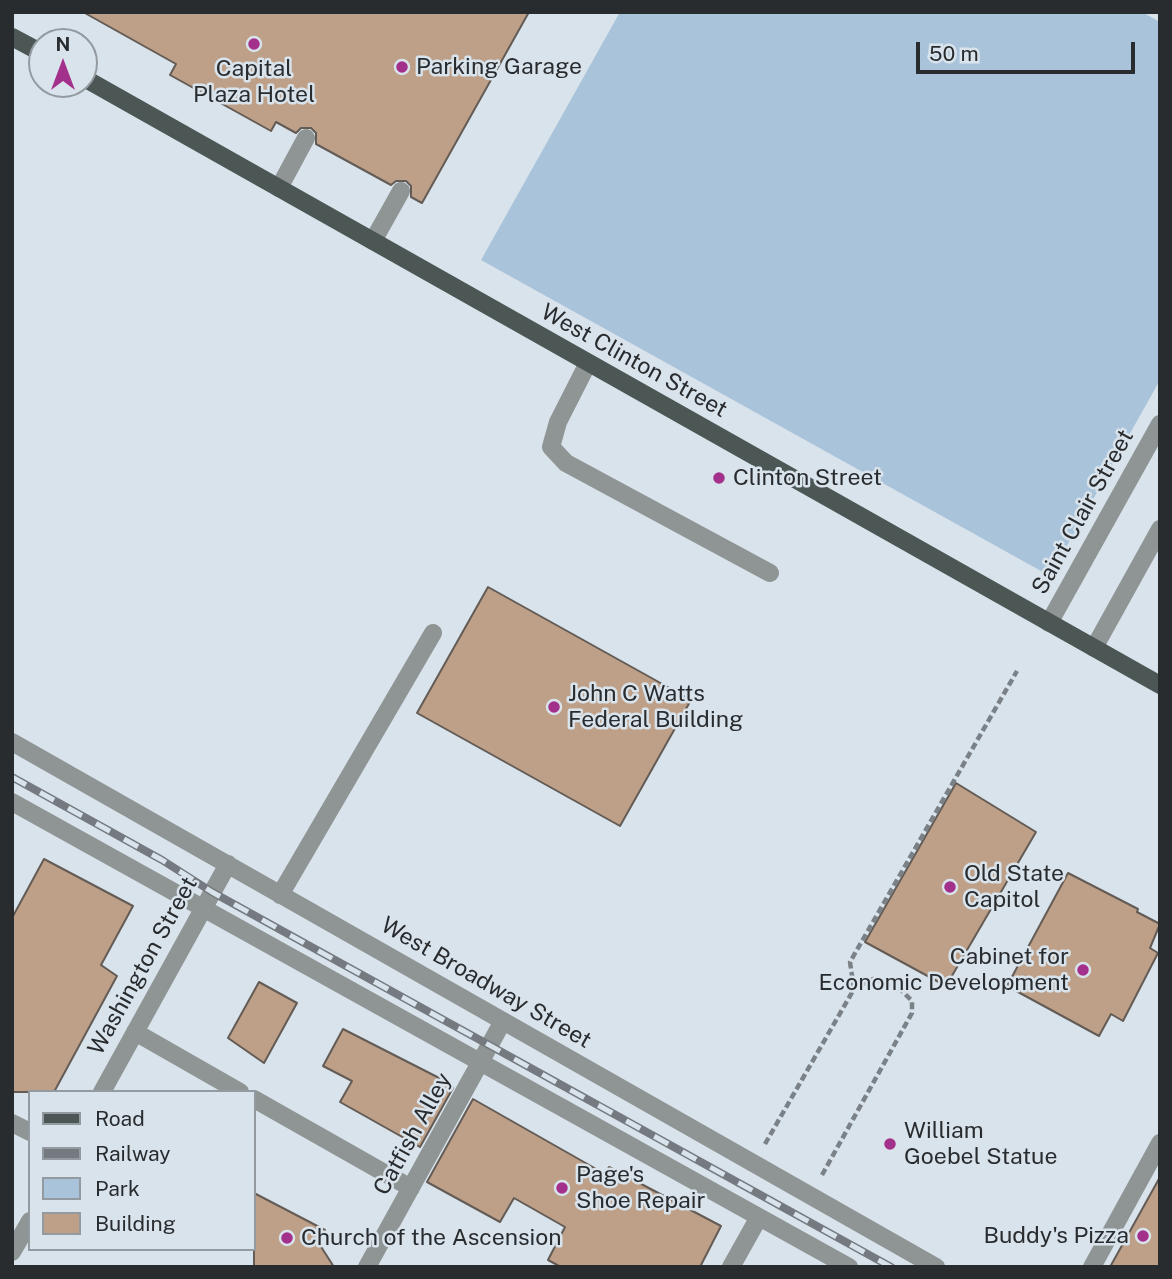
<!DOCTYPE html>
<html>
<head>
<meta charset="utf-8">
<style>
	body { margin:0 }
	#map { position:relative; width:1172px; height:1279px; overflow:hidden; background:#d9e3eb; font-family:"Public Sans",sans-serif }
	canvas { display:block }
	.frame { position:absolute; inset:0; border:14px solid #292c2f; pointer-events:none }
	.legend { position:absolute; left:28px; top:1090px; width:228px; height:161px; box-sizing:border-box; background:#d9e3eb; border:2px solid #939aa0; margin:0; padding:9px 12px; list-style:none; font-size:21px; color:#292c2f }
	.legend li { display:flex; align-items:center; gap:14px; height:35px }
	.legend b { width:35px; border:2px solid #939aa0 }
	.north { position:absolute; left:28px; top:28px; width:70px; height:70px; box-sizing:border-box; background:#d9e3eb; border:2px solid #939aa0; border-radius:50%; rotate:0deg; font-size:19px; font-weight:700; line-height:28px; text-align:center; color:#292c2f }
	.north::after { content:''; display:block; margin:auto; width:24px; height:32px; background:#a3308b; clip-path:polygon(50% 0,100% 100%,50% 72%,0 100%) }
	.scale { position:absolute; left:916px; top:42px; width:219px; height:32px; box-sizing:border-box; border:4px solid #292c2f; border-top:0; padding-left:9px; font-size:21px; line-height:24px; white-space:nowrap; color:#292c2f; -webkit-text-stroke:5px #d9e3eb; paint-order:stroke }
</style>
</head>
<body>
<div id="map">
<canvas width="1172" height="1279"></canvas>
<div class="frame"></div>
<ul class="legend">
<li><b style="height:9px;background:#4c5655"></b>Road</li>
<li><b style="height:9px;background:#747a7f"></b>Railway</li>
<li><b style="height:19px;background:#a9c4da"></b>Park</li>
<li><b style="height:19px;background:#bea088"></b>Building</li>
</ul>
<div class="north">N</div>
<div class="scale">50 m</div>
</div>
<script>
const c = document.querySelector('canvas').getContext('2d');
c.lineJoin = 'round';
function fillPath(path, color) { c.fillStyle = color; c.fill(path, 'evenodd'); }
function stroke(path, color, width, dash) { c.strokeStyle = color; c.lineWidth = width; c.lineCap = dash ? 'butt' : 'round'; c.setLineDash(dash || []); c.stroke(path); }
function label(font, color, halo, rows, align = 'center') {
  c.font = font + ' "Public Sans",sans-serif'; c.lineWidth = 5; c.setLineDash([]); c.textBaseline = 'middle'; c.strokeStyle = halo; c.fillStyle = color; for (const [text, x, y, turn = 0] of rows) {
    c.save(); c.translate(x, y); c.rotate((+turn || 0) * Math.PI / 180); c.textAlign = isNaN(turn) ? turn : align; if (halo) c.strokeText(text, 0, 0); c.fillText(text, 0, 0); c.restore();
  }
}
const green = new Path2D(`
	M620,12H1142L1160,22V380L1050,576L481,260Z`);
const building = new Path2D(`
	M83,12H529L422,203L411,197V186L406,181H396L391,185L316,144V133L311,128H301L296,133L276,122L271,131L170,75L176,64Z
	M488,587L691,700L620,826L417,713Z
	M956,783L1036,832L946,986L865,942Z
	M44,859L133,906L101,965L117,976L54,1092H12V918Z
	M1068,873L1138,909L1137,912L1160,924L1150,948L1158,953L1123,1021L1111,1014L1099,1036L1007,986Z
	M259,982L297,1003L264,1063L228,1038Z
	M343,1029L451,1084L453,1088L420,1147L340,1102L352,1081L323,1066Z
	M473,1099L605,1174L609,1167L721,1226L700,1267H561L548,1260L565,1227L514,1198L500,1222L427,1182Z
	M1160,1177V1267H1110Z
	M254,1193L325,1230L318,1242L334,1267H254Z`);
const path = new Path2D(`
	M765,1144L854,989L850,962L1017,671
	M822,1175L912,1013V1001L896,985L873,979L854,989`);
const minor = new Path2D(`
	M279,188L306,138
	M373,241L401,191
	M588,363L558,422L551,447L566,463L770,573
	M1049,623L1160,424
	M1094,648L1160,529
	M12,742L936,1267
	M12,802L849,1267
	M280,895L433,633
	M135,1032L240,1092
	M102,1092L228,864
	M254,1099L411,1188
	M12,1123L30,1132
	M12,1252L30,1221
	M367,1267L503,1021
	M731,1267L759,1217
	M1092,1267L1160,1143`);
const major = new Path2D(`
	M12,37L42,53
	M84,78L1160,685`);
const rail = new Path2D(`
	M12,777L162,860L212,892L891,1267`);
const markers = [
	[254,44,7,"#a3308b"],
	[402,67,7,"#a3308b"],
	[719,478,7,"#a3308b"],
	[554,707,7,"#a3308b"],
	[950,887,7,"#a3308b"],
	[1083,970,7,"#a3308b"],
	[890,1144,7,"#a3308b"],
	[562,1188,7,"#a3308b"],
	[1143,1236,7,"#a3308b"],
	[287,1238,7,"#a3308b"]
];
const poiNames = [
	["Parking Garage",416,67],
	["Capital",254,69,"center"],
	["Plaza Hotel",254,95,"center"],
	["Clinton Street",733,478],
	["John C Watts",568,694],
	["Federal Building",568,720],
	["Old State",964,874],
	["Capitol",964,900],
	["Cabinet for",1069,957,"right"],
	["Economic Development",1069,983,"right"],
	["William",904,1131],
	["Goebel Statue",904,1157],
	["Page's",576,1175],
	["Shoe Repair",576,1201],
	["Buddy's Pizza",1129,1236,"right"],
	["Church of the Ascension",301,1238]
];
const streetNames = [
	["West Clinton Street",634,361,29],
	["Saint Clair Street",1083,512,-61],
	["Washington Street",143,966,-61],
	["West Broadway Street",486,983,30],
	["Catfish Alley",413,1134,-61]
];
fillPath(green, '#a9c4da');
fillPath(building, '#bea088');
stroke(building, '#635b55', 2);
stroke(path, '#7b8287', 4.5, [7, 3.5]);
stroke(minor, '#8f9494', 18);
stroke(major, '#4c5655', 18);
stroke(rail, '#747a7f', 8);
stroke(rail, '#d9e3eb', 5, [16]);
for (const [x, y, r, color] of markers) { const dot = new Path2D(); dot.arc(x, y, r, 0, 2 * Math.PI); c.fillStyle = color; c.fill(dot); stroke(dot, '#d9e3eb', 2.5); }
label('23px', '#292c2f', '#d9e3eb', poiNames, 'left');
label('23px', '#292c2f', '#d9e3eb', streetNames);
</script>
</body>
</html>
